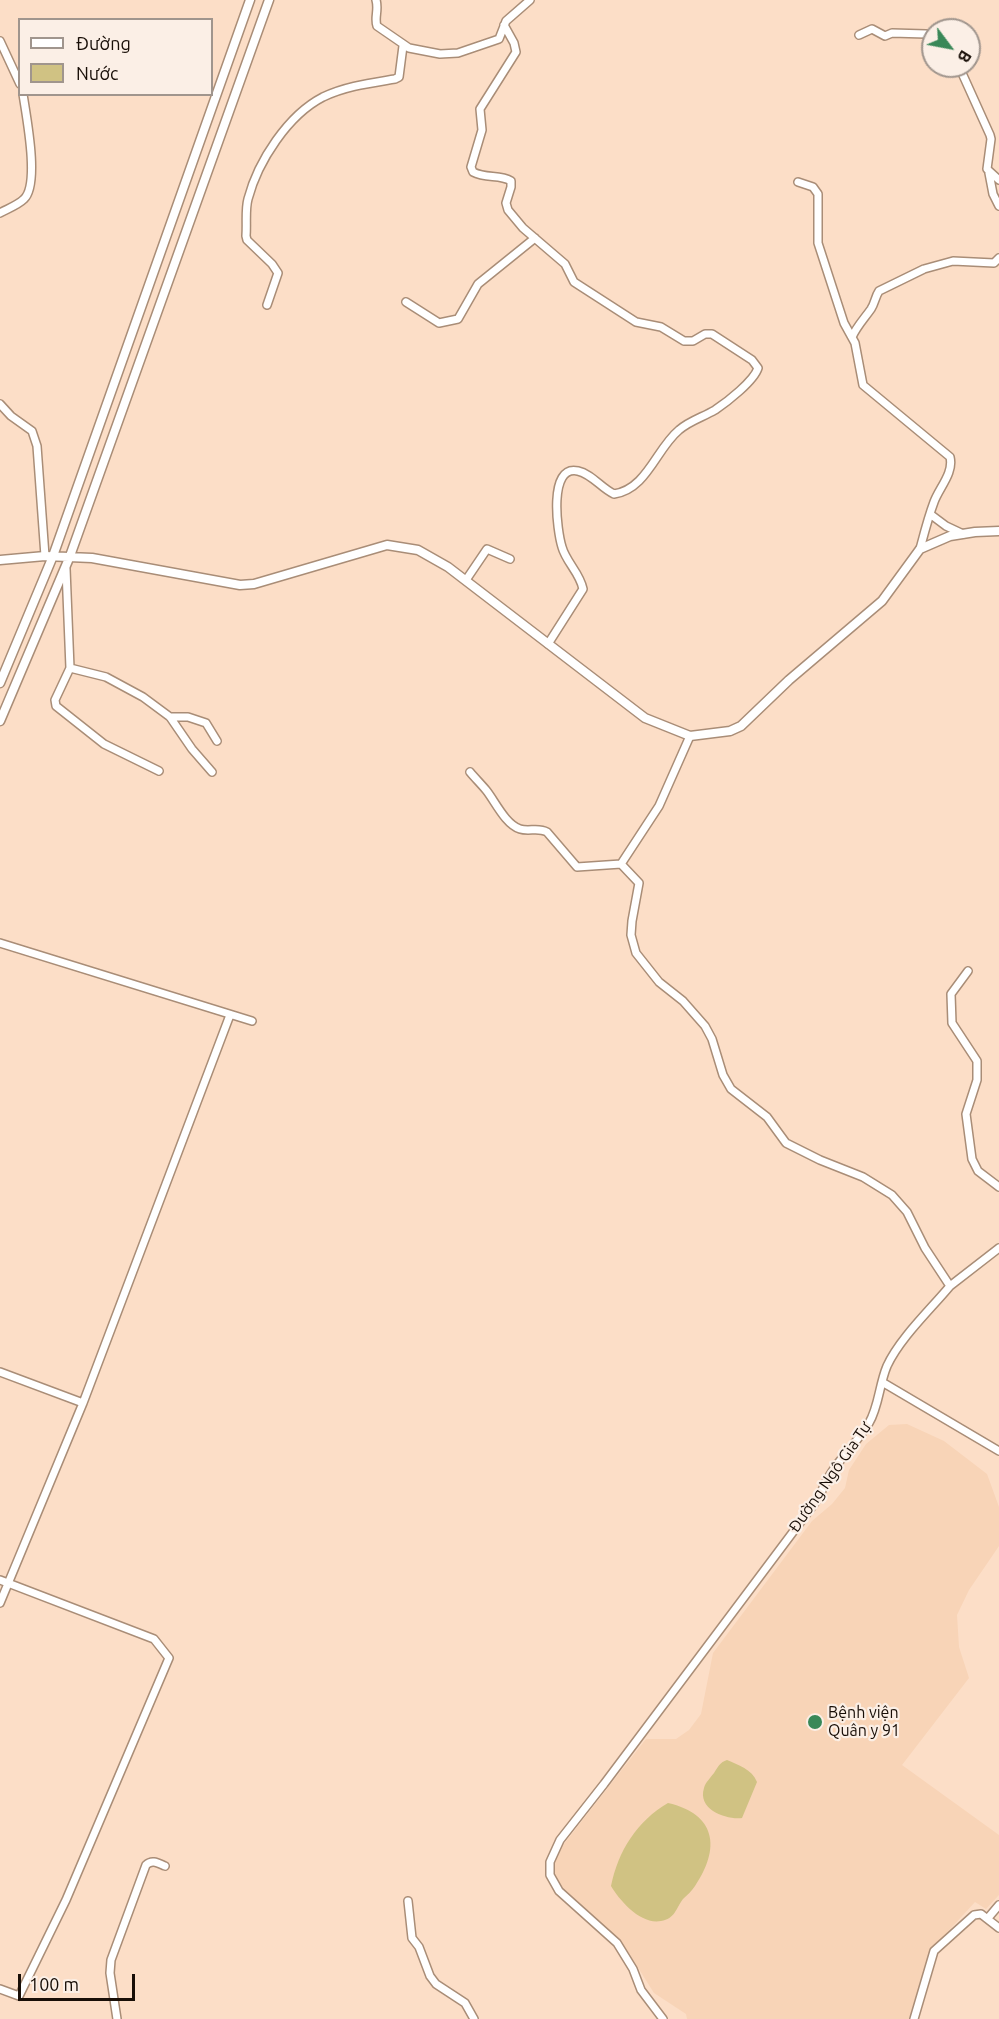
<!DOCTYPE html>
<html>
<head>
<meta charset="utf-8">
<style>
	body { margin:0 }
	#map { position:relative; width:999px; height:2019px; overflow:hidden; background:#fcdec7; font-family:Ubuntu,sans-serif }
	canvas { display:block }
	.legend { position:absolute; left:18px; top:18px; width:195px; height:78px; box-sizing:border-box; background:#fbefe6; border:2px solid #a0958d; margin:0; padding:8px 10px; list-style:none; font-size:18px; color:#180e07 }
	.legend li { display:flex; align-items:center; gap:12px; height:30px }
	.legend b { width:30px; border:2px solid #a0958d }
	.north { position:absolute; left:921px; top:18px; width:60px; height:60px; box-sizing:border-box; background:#fbefe6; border:2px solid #a0958d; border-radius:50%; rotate:122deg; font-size:16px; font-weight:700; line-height:24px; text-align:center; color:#180e07 }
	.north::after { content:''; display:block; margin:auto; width:21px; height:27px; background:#398858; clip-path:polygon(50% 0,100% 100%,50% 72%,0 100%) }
	.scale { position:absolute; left:18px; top:1974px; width:117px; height:27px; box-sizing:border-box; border:3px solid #180e07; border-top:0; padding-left:8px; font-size:18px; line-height:21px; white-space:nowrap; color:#180e07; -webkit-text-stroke:4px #fbefe6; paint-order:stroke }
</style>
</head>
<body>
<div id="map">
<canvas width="999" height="2019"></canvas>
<ul class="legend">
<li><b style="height:8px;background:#fff"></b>Đường</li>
<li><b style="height:16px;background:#d0c283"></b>Nước</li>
</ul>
<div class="north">B</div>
<div class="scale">100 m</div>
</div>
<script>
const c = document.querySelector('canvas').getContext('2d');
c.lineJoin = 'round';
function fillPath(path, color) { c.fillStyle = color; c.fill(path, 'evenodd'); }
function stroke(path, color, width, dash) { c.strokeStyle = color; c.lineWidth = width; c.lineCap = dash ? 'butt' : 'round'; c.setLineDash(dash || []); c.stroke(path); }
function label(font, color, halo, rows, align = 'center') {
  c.font = font + ' Ubuntu,sans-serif'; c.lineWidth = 4.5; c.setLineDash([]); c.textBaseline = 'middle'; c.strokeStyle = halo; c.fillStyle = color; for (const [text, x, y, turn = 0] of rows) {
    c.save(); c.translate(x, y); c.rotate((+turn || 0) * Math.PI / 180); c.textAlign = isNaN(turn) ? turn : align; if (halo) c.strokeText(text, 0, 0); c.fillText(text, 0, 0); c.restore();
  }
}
const built = new Path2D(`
	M907,1424L944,1441L987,1474L999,1507V1546L969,1590L957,1615L959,1647L969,1678L902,1765L999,1835V1895L986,1909L975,1902L930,1951L909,2019H687L686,2014L654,1993L625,1947L562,1888L555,1874L554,1863L560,1849L646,1739H676L689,1730L701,1714L713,1653L812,1521L832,1504L845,1488L849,1470L866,1444L889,1425Z`);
const water = new Path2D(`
	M727,1760C738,1765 752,1769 757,1782L742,1818C727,1820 697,1810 704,1788C705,1783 711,1777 714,1773C718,1767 720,1762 727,1760Z
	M668,1803C716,1814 721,1848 695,1886C692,1891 687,1895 683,1899C676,1908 675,1919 661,1921C641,1925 620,1901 611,1886C618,1851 637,1821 668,1803Z`);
const minor = new Path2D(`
	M376,0C379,10 374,18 377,26L409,48L440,54L458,53L499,39L506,21L530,0
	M504,25L514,43L516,52L480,109L482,130L471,167L473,172C486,179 500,174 511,181V187L506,203L508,210L523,228L565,264L574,282L636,322L661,327L684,341H693L705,334H712L752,360L758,368C754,381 727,402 715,410C703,417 689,421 679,430C656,449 647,489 614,494C601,488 592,474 578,471C548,464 557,531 562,547C566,562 580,573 583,589L548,644
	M859,35L872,29L885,36L892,33L926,34L933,40
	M0,41L20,84
	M955,66L962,73L990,135L991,139L987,169L999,180
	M989,173L993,194L999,206
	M798,182L813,187L818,194V243L844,323L855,343L863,385L950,457C954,473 939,488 934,502C928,518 924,534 920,549
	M0,213C7,209 18,205 24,199C40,184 26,115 23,94
	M406,302L439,323L458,319L478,284L535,238
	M267,305L278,273L272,264L247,240L246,236C247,224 245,210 248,199C258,161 288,115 323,97C346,86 371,83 395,79L399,77L403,46
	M852,337C857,326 864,319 871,309C875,303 875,297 879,291L924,269L953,261L994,263L999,258
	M0,404L11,416L32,431L37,446L45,556
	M930,514L946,526L963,534
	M66,569L70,668L55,700L56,706L104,744L159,771
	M466,580L487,549L510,559
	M70,668L106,677L143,697L170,717L192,749L212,772
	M170,717H188L206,723L217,741
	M470,772C475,778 481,784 486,790C495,801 505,824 520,829C529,832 538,827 547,832L577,867L621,864
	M0,943L252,1021
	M968,971L951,994L952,1023L977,1061V1080L966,1114L972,1159L978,1171L999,1187
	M950,1286L999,1248
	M0,1372L83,1403
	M882,1382L999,1451
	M0,1580L154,1639L169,1658L66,1900L19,1996L0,1989
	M0,1603L83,1403L230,1015
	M408,1901L412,1938L419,1947L430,1976L436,1984L465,2003L474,2019
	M988,1918L999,1905
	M117,2019L110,1973L111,1960L146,1865C152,1859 158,1863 165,1866
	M663,2019L641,1990L633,1969L617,1943L559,1891L550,1875V1862L560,1840L604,1784L820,1496C829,1467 853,1449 869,1423C879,1406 879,1385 887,1366C900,1338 930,1310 950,1286L925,1248L907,1212L892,1195L863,1177L820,1160L786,1143L767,1117L731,1089L723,1075L712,1039L705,1026L683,1001L659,982L636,953L631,935L632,921L639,883L621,864L659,806L690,736
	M914,2019L934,1951L974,1915L981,1914L999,1928`);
const tertiary = new Path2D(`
	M0,560L45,556L92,558L240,585L254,584L387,545L418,550L448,567L645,718L690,736L730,731L741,726L789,680L882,601L920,549L950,536L975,532L999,531
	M0,683L53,556L250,0
	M0,721L70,556L269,0`);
const markers = [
	[815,1722,8,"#398858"]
];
const streetNames = [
	["Đường Ngô Gia Tự",830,1477,-55]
];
const poiNames = [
	["Bệnh viện",828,1713],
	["Quân y 91",828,1731]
];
fillPath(built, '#f8d4b7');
fillPath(water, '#d0c283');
stroke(minor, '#a98d77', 10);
stroke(tertiary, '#a98d77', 11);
stroke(minor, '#fff', 7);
stroke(tertiary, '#fff', 8);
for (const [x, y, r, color] of markers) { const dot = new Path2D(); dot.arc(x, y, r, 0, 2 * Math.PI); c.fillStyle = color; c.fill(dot); stroke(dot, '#fbefe6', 2); }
label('16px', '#180e07', '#fbefe6', streetNames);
label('16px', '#180e07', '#fbefe6', poiNames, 'left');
</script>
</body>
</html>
